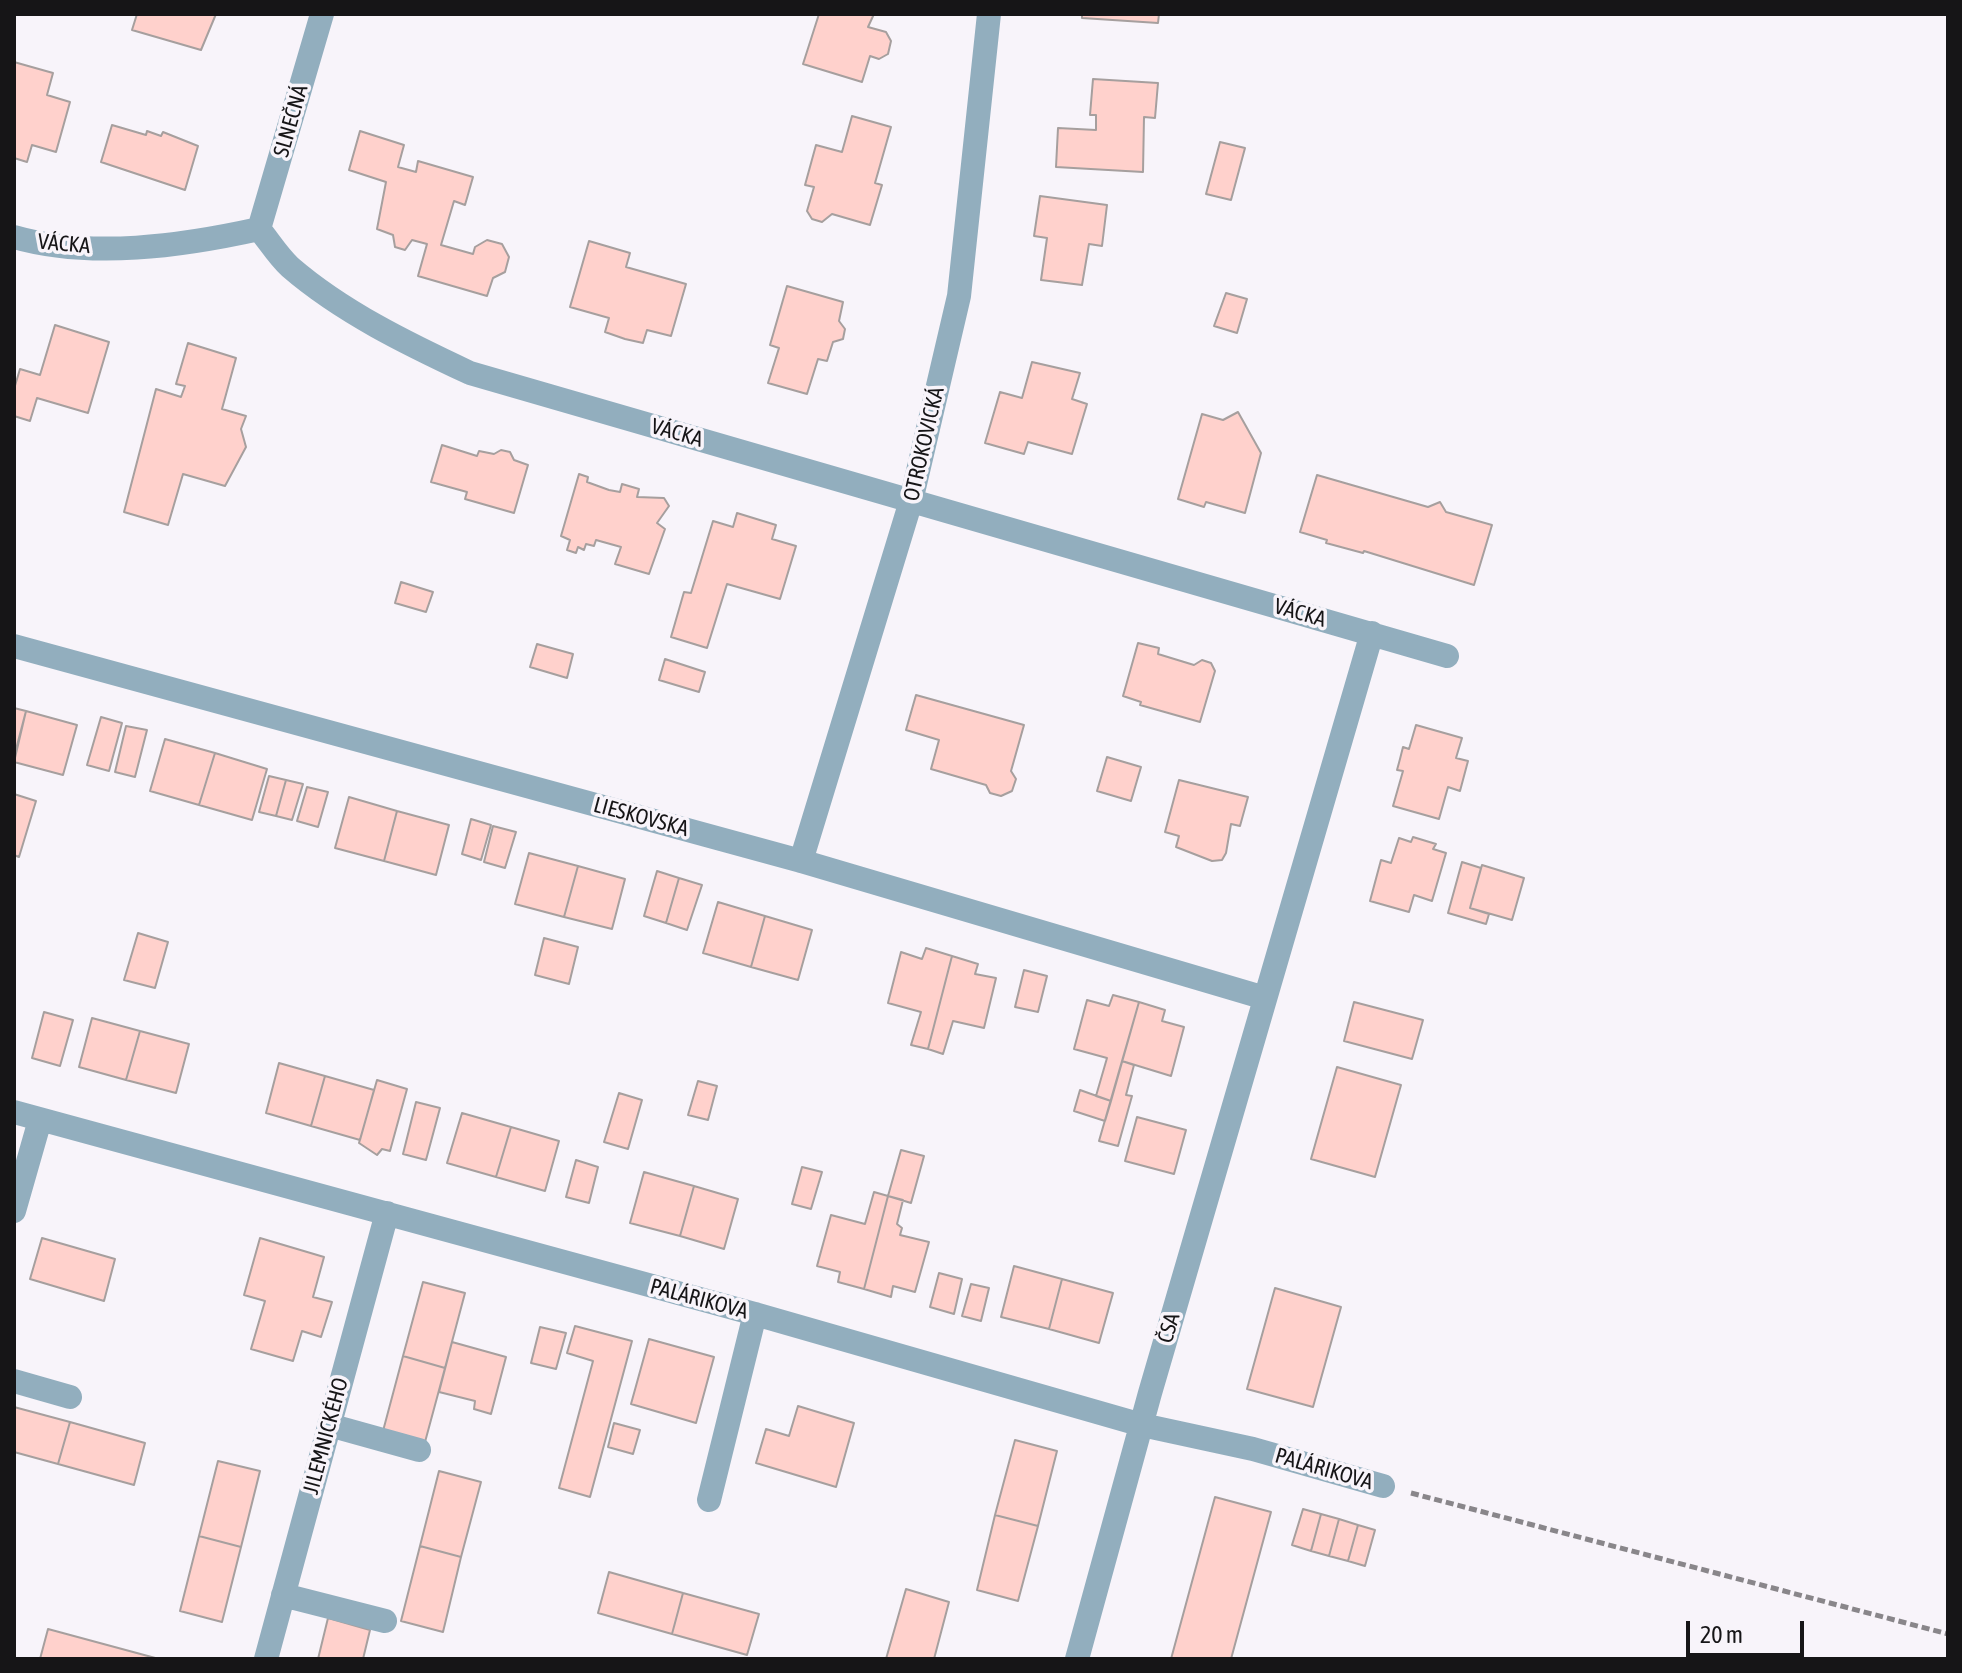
<!DOCTYPE html>
<html>
<head>
<meta charset="utf-8">
<style>
	body { margin:0 }
	#map { position:relative; width:1962px; height:1673px; overflow:hidden; background:#f8f4fa; font-family:"Asap Condensed",sans-serif }
	canvas { display:block }
	.frame { position:absolute; inset:0; border:16px solid #161517; pointer-events:none }
	.scale { position:absolute; left:1686px; top:1621px; width:118px; height:36px; box-sizing:border-box; border:4px solid #161517; border-top:0; padding-left:10px; font-size:24px; line-height:28px; white-space:nowrap; color:#161517; -webkit-text-stroke:6px #f8f4fa; paint-order:stroke }
</style>
</head>
<body>
<div id="map">
<canvas width="1962" height="1673"></canvas>
<div class="frame"></div>
<div class="scale">20 m</div>
</div>
<script>
const c = document.querySelector('canvas').getContext('2d');
c.lineJoin = 'round';
function fillPath(path, color) { c.fillStyle = color; c.fill(path, 'evenodd'); }
function stroke(path, color, width, dash) { c.strokeStyle = color; c.lineWidth = width; c.lineCap = dash ? 'butt' : 'round'; c.setLineDash(dash || []); c.stroke(path); }
function label(font, color, halo, rows, align = 'center') {
  c.font = font + ' "Asap Condensed",sans-serif'; c.lineWidth = 7; c.setLineDash([]); c.textBaseline = 'middle'; c.strokeStyle = halo; c.fillStyle = color; for (const [text, x, y, turn = 0] of rows) {
    c.save(); c.translate(x, y); c.rotate((+turn || 0) * Math.PI / 180); c.textAlign = isNaN(turn) ? turn : align; if (halo) c.strokeText(text, 0, 0); c.fillText(text, 0, 0); c.restore();
  }
}
const building = new Path2D(`
	M137,14H216L201,50L132,30Z
	M819,14H874L868,27L886,32L891,41L888,54L879,59L870,56L862,82L803,64Z
	M1082,14H1159L1158,23L1082,18Z
	M14,62L53,73L47,95L70,102L56,152L32,145L27,162L14,158Z
	M1093,79L1158,83L1155,118L1144,117L1143,172L1056,167L1058,128L1096,130V115H1090Z
	M852,116L891,127L875,183L882,185L870,225L832,214L822,222L812,219L807,211L814,187L805,185L816,145L842,152Z
	M112,125L146,135L147,131L161,136L163,132L198,146L185,190L101,162Z
	M360,131L404,145L398,167L416,172L418,161L473,177L465,205L454,201L441,245L473,254L475,247L487,240L502,244L509,257L505,272L493,278L487,296L418,276L427,244L412,240L405,250L395,247L393,235L377,229L386,182L349,170Z
	M1220,142L1245,148L1231,200L1206,194Z
	M1040,196L1107,205L1102,246L1089,244L1082,285L1041,280L1047,238L1034,236Z
	M589,241L630,253L626,267L686,284L671,336L647,330L643,343L625,339L605,332L609,318L570,307Z
	M787,286L843,302L839,321L845,329L843,339L833,342L827,361L818,359L807,394L768,383L779,348L770,345Z
	M1226,293L1247,299L1237,333L1214,326Z
	M55,325L109,342L88,413L37,398L30,421L14,416V389L20,369L40,375Z
	M188,343L236,358L222,409L246,416L241,429L246,447L225,486L183,474L168,525L124,512L156,389L181,397L185,386L176,384Z
	M1032,362L1080,373L1072,399L1087,404L1072,454L1028,442L1024,454L985,443L1000,392L1022,398Z
	M1238,412L1261,453L1245,513L1206,502L1204,507L1178,499L1202,414L1223,420Z
	M442,445L477,456L479,451L494,454L501,450L510,452L514,460L528,465L514,513L465,499L467,492L431,482Z
	M579,474L588,477L587,482L609,490L620,492L622,484L639,489L637,497L664,498L669,506L657,523L665,529L649,574L615,564L621,547L596,540L594,546L586,544L584,550L578,547L576,553L567,550L570,540L561,536Z
	M1317,475L1428,507L1440,502L1446,512L1492,525L1474,585L1364,551L1363,553L1326,543L1327,540L1300,532Z
	M737,513L776,525L772,539L796,546L780,599L727,584L707,648L671,637L684,592L691,593L713,521L733,527Z
	M401,582L433,592L426,612L395,603Z
	M1138,643L1159,648L1158,654L1194,665L1202,660L1211,663L1215,671L1200,722L1140,705L1141,702L1123,696Z
	M537,644L573,654L567,678L530,667Z
	M665,659L705,672L699,692L659,680Z
	M916,695L1024,725L1011,771L1016,779L1012,791L1001,796L990,793L986,785L931,769L939,740L906,730Z
	M14,708L26,711L14,757Z
	M26,711L77,725L63,775L14,762Z
	M101,717L122,723L109,771L87,765Z
	M1416,725L1462,738L1456,758L1468,761L1460,791L1448,787L1439,819L1393,806L1403,771L1397,770L1400,759L1403,747L1409,749Z
	M126,726L147,730L135,777L115,772Z
	M165,739L215,753L199,805L150,791Z
	M215,753L267,769L252,820L199,805Z
	M1107,757L1141,767L1131,801L1097,791Z
	M269,776L286,780L276,816L259,812Z
	M286,780L303,784L292,820L276,816Z
	M1179,780L1248,797L1240,826L1231,824L1226,853L1222,860L1212,861L1176,847L1179,836L1165,832Z
	M307,787L328,792L318,827L297,821Z
	M14,794L36,801L19,857L14,855Z
	M349,797L397,811L384,861L335,848Z
	M397,811L449,825L436,875L384,861Z
	M471,819L491,825L481,860L462,854Z
	M493,826L516,832L505,868L484,862Z
	M1413,837L1436,844L1433,849L1446,853L1432,901L1414,895L1409,912L1370,901L1381,860L1391,863L1399,838L1411,842Z
	M529,853L578,866L564,917L515,904Z
	M1462,862L1481,868L1470,908L1489,914L1486,924L1448,913Z
	M1482,865L1524,878L1512,920L1470,908Z
	M578,866L625,879L612,929L564,917Z
	M657,871L679,878L666,923L644,916Z
	M679,878L702,885L687,930L666,923Z
	M718,902L765,916L751,967L703,953Z
	M765,916L812,930L798,980L751,967Z
	M138,933L168,942L155,988L124,980Z
	M544,938L578,947L569,984L535,975Z
	M926,948L952,956L928,1049L911,1045L921,1012L888,1003L901,952L922,959Z
	M952,956L978,964L975,974L996,978L984,1028L953,1021L943,1054L928,1049Z
	M1024,970L1047,976L1038,1012L1015,1007Z
	M1113,995L1139,1002L1111,1101L1096,1096L1107,1058L1074,1049L1087,1000L1109,1006Z
	M1139,1002L1165,1010L1162,1021L1184,1027L1171,1076L1122,1061Z
	M1354,1002L1423,1020L1412,1059L1344,1041Z
	M44,1012L73,1020L60,1066L32,1058Z
	M92,1018L140,1031L126,1080L79,1067Z
	M140,1031L189,1044L176,1093L126,1080Z
	M1122,1061L1134,1065L1126,1095L1132,1096L1118,1146L1099,1141Z
	M279,1063L325,1076L311,1126L266,1113Z
	M1337,1067L1401,1085L1375,1177L1311,1159Z
	M325,1076L374,1090L360,1140L311,1126Z
	M377,1080L407,1089L390,1151L382,1149L377,1155L359,1143Z
	M698,1081L717,1086L708,1120L688,1115Z
	M1080,1090L1111,1101L1105,1121L1074,1111Z
	M619,1093L642,1100L628,1149L604,1142Z
	M416,1102L440,1108L426,1160L403,1154Z
	M462,1113L511,1127L496,1177L447,1163Z
	M1137,1117L1186,1130L1174,1174L1125,1161Z
	M511,1127L559,1141L545,1191L496,1177Z
	M901,1150L924,1156L911,1203L888,1196Z
	M576,1160L598,1167L589,1203L566,1197Z
	M802,1167L822,1172L811,1209L792,1204Z
	M644,1172L694,1186L680,1236L630,1223Z
	M694,1186L738,1199L724,1249L680,1236Z
	M874,1192L888,1196L864,1289L838,1282L840,1272L817,1266L831,1215L865,1224Z
	M888,1196L903,1200L897,1224L902,1228L900,1235L929,1242L915,1292L893,1286L891,1297L864,1289Z
	M42,1238L115,1259L104,1301L30,1279Z
	M260,1238L324,1257L313,1297L332,1302L321,1337L302,1331L293,1361L251,1349L265,1301L244,1295Z
	M1014,1266L1062,1279L1049,1329L1001,1317Z
	M939,1273L962,1279L954,1314L930,1307Z
	M1062,1279L1113,1293L1099,1343L1049,1329Z
	M423,1282L465,1293L445,1368L403,1356Z
	M971,1284L989,1288L981,1321L962,1316Z
	M1275,1288L1341,1307L1313,1407L1247,1389Z
	M575,1326L632,1341L590,1497L559,1488L593,1361L567,1353Z
	M540,1327L566,1333L556,1369L531,1363Z
	M649,1339L714,1357L696,1423L631,1404Z
	M452,1342L506,1357L491,1414L474,1409L475,1401L439,1392Z
	M403,1356L445,1368L425,1442L383,1431Z
	M798,1406L854,1423L836,1487L756,1463L766,1429L789,1436Z
	M14,1407L70,1422L58,1464L14,1452Z
	M70,1422L145,1443L134,1485L58,1464Z
	M614,1423L640,1430L633,1454L608,1447Z
	M1015,1440L1057,1451L1038,1526L995,1515Z
	M218,1461L260,1471L241,1547L199,1536Z
	M439,1471L481,1482L461,1557L420,1546Z
	M1215,1497L1271,1512L1231,1659H1171Z
	M1303,1509L1321,1514L1311,1551L1292,1545Z
	M1321,1514L1339,1519L1329,1556L1311,1551Z
	M995,1515L1038,1526L1018,1601L977,1590Z
	M1339,1519L1358,1525L1348,1561L1329,1556Z
	M1358,1525L1375,1530L1365,1566L1348,1561Z
	M199,1536L241,1547L222,1622L180,1611Z
	M420,1546L461,1557L443,1632L401,1621Z
	M609,1572L683,1593L672,1634L598,1613Z
	M906,1589L949,1602L934,1659H886Z
	M683,1593L759,1614L747,1655L672,1634Z
	M328,1618L370,1630L363,1659H318Z
	M48,1629L159,1659H40Z`);
const path = new Path2D(`
	M1411,1493L1948,1634`);
const minor = new Path2D(`
	M259,229L322,14
	M14,237C91,259 182,246 259,229C269,241 278,256 290,267C342,312 408,344 470,373L1447,656
	M14,646L801,861L1265,998
	M801,861L911,501L959,296L989,14
	M14,1112L755,1314L1142,1425L1253,1449L1383,1486
	M14,1211L40,1120
	M14,1381L70,1397
	M329,1425L419,1450
	M709,1500L755,1314
	M283,1595L385,1621
	M266,1659L387,1213
	M1077,1659L1150,1393L1372,633`);
const streetNames = [
	["SLNEČNÁ",291,121,-74],
	["VÁCKA",64,244,5],
	["VÁCKA",677,433,16],
	["OTROKOVICKÁ",924,444,-77],
	["VÁCKA",1300,613,16],
	["LIESKOVSKA",641,817,15],
	["PALÁRIKOVA",699,1299,15],
	["ČSA",1169,1328,-74],
	["JILEMNICKÉHO",326,1436,-75],
	["PALÁRIKOVA",1324,1469,16]
];
fillPath(building, '#ffd1cc');
stroke(building, '#a69f9e', 2);
stroke(path, '#89868a', 5, [8, 4]);
stroke(minor, '#92aebe', 24);
label('22px', '#161517', '#f8f4fa', streetNames);
</script>
</body>
</html>
